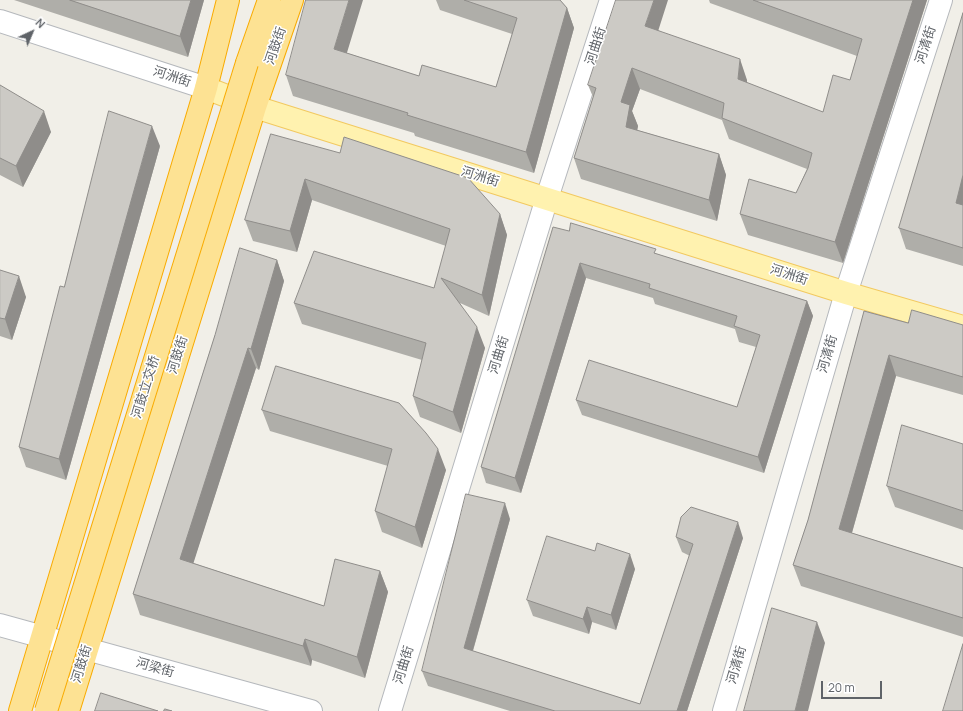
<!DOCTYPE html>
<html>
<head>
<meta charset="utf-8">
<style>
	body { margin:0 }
	#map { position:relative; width:963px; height:711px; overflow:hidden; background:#f1efe8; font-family:Manrope,sans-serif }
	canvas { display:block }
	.north { position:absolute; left:12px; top:12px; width:40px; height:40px; -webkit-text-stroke:3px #fff; paint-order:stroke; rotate:44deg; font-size:11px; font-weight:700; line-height:16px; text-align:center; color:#5f6368 }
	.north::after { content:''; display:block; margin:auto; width:14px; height:18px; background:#5f6368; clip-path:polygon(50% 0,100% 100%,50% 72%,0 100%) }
	.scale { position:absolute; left:821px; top:681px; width:61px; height:18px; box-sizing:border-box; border:2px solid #5f6368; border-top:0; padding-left:5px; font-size:12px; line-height:14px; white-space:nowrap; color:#5f6368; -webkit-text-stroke:3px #fff; paint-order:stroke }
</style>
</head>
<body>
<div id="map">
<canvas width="963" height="711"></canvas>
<div class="north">N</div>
<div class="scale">20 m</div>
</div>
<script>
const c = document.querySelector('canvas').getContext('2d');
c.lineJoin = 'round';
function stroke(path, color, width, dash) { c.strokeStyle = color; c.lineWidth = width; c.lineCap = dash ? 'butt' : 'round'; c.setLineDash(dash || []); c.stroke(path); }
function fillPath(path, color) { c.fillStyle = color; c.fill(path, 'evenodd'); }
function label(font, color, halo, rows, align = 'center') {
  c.font = font + ' Manrope,"Noto Sans SC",sans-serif'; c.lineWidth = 3; c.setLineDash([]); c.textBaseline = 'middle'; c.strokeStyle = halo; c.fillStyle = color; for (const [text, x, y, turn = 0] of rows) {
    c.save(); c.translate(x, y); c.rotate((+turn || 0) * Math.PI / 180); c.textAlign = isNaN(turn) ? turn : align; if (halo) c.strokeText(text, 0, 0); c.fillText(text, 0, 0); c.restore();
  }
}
const minor = new Path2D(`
	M0,21L206,88
	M0,625L311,711
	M390,711L547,198L611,0
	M724,711L846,293L941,0`);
const major = new Path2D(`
	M206,88L255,107L846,293L963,327`);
const highway = new Path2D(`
	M247,63L269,0
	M20,711L206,88L228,0
	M68,711L255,107L292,0`);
const highwayBridge = new Path2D(`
	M46,711L247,63`);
const wall = new Path2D(`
	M14,0H204L188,57Z
	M436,0H560L567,8L574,28L534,173L415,136L414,133L293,96L286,75L347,53L419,76L496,87L512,34L440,10Z
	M709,0H927L843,263L748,235L740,214L796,193L807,169L729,139L722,120L640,89L632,111L638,126L637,130L719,154L726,175L717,221L581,179L574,158L593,97L588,85L658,30L747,80V83L823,112L850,80L857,56L710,3Z
	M963,13V266L906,249L899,228Z
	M0,85L51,132L23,187L0,175Z
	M271,134L500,214L507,235L489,316L460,303L485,348L461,433L420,417L413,396L422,360L302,324L294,303L434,288L446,246L312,200L297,252L253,241L245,220Z
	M160,146L66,480L26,467L19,447L64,287Z
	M569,231L657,254L807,301L813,316L764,473L582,415L576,400L737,407L756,347L739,342L735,329L655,304L653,298L586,278L521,493L486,483L481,467Z
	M277,260L284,281L259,370L256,368L193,563L324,606L380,571L388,592L365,678L312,660L311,666L140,615L133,594L215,335Z
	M0,270L26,297L12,340L0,336Z
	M864,311L908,323L963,325V395L896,376L852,533L963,568V637L801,586L793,565L808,520Z
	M276,366L446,470L422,548L382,532L375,511L388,466L270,431L262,410Z
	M963,444V530L895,507L887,486Z
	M510,519L473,651L640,704L690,556L682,552L676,537L743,538L687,711H510L428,686L422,671Z
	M595,551L635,569L616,630L592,622L589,634L533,616L527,600Z`);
const shadedWall = new Path2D(`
	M191,0H204L188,57L180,36Z
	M349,0H363L342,69L334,49Z
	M654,0H668L653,47L645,26Z
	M913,0H927L843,263L835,242Z
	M567,8L574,28L534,173L526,152Z
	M740,59L747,80L746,100L738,79Z
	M632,68L640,89L632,111L638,126L634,148L626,127L621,102Z
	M44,111L51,132L23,187L16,166Z
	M152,126L160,146L66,480L59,459Z
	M719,154L726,175L717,221L709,200Z
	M963,175V223L956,203Z
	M305,179L312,200L297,252L290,231Z
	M500,214L507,235L489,316L482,295Z
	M277,260L284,281L259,370L251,349Z
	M580,263L586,278L521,493L515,478Z
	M19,276L26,297L12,340L5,319Z
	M807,301L813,316L764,473L758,457Z
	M477,327L485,348L461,433L453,412Z
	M248,348L256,368L188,580L180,559Z
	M889,355L896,376L847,550L839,529Z
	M438,449L446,470L422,548L415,527Z
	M505,503L510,519L469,664L464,648Z
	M738,522L743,538L687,711H677Z
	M630,554L635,569L616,630L611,615Z
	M380,571L388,592L365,678L357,657Z
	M587,607L592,622L589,634L583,619Z
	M817,622L825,643L808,711H795Z
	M305,639L312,660L311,666L303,646Z`);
const building = new Path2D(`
	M70,0H191L180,36Z
	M306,0H349L334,49L419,76L422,65L496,87L517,18L464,0H560L567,8L526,152L407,115L408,113L286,75Z
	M616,0H654L645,26L740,59L738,79L823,112L833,75L850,80L862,39L753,0H913L835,242L740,214L749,179L796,193L808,168L812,153L722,118L724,103L632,68L621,102L630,105L626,127L719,154L709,200L574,158L596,88L588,85Z
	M963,13V175L956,203L963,205V248L899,228Z
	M0,85L44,111L16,166L0,158Z
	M109,111L152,126L59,459L19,447L60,286L64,287Z
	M271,134L340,153L344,137L468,178L500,214L482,295L441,278L477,327L453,412L413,396L426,343L294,303L314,251L434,288L450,229L305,179L290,231L245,220Z
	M571,223L656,249L654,253L807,301L758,457L576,400L589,360L737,407L760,335L734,326L737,316L649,288L650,284L580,263L515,478L481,467L553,227L569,231Z
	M240,248L277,260L251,349L248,348L180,559L324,606L335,559L380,571L357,657L305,639L303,646L133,594L215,335Z
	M0,270L19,276L5,319L0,318Z
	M912,310L963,325V377L889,355L839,529L963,568V618L793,565L808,520L864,311L908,323Z
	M276,366L399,403L426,433L438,449L415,527L375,511L392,449L262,410Z
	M902,425L963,444V511L887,486Z
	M466,494L505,503L464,648L640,704L693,544L676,537L681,517L691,507L738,522L677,711H555L422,671Z
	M547,536L595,551L597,543L630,554L611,615L587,607L583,619L527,600Z
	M772,608L817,622L795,711H744Z
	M963,644V711H943Z
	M101,693L158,711H95Z
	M165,709L172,711H164Z`);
const streetNames = [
	["河清街",926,45,-72],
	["河鼓街",276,46,-71],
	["河曲街",596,46,-72],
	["河洲街",172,77,18],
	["河洲街",480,177,17],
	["河洲街",789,275,18],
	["河清街",828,354,-74],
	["河鼓街",178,355,-73],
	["河曲街",499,355,-73],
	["河鼓立交桥",146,387,-73],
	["河鼓街",82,664,-73],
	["河曲街",404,665,-73],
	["河清街",737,665,-74],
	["河梁街",155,668,16]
];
stroke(minor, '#b5b8bc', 24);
stroke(major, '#f2c960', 24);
stroke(highway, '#f9ab00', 24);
stroke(minor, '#fff', 22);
stroke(major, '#fff2af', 22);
stroke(highway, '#fde293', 22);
stroke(highwayBridge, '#f9ab00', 24, []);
stroke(highwayBridge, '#fde293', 22);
fillPath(wall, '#afaea9');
fillPath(shadedWall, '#8f8d8a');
fillPath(building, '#cccac5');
stroke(building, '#8f8d8a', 1);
label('13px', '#5f6368', '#fff', streetNames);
</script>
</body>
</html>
